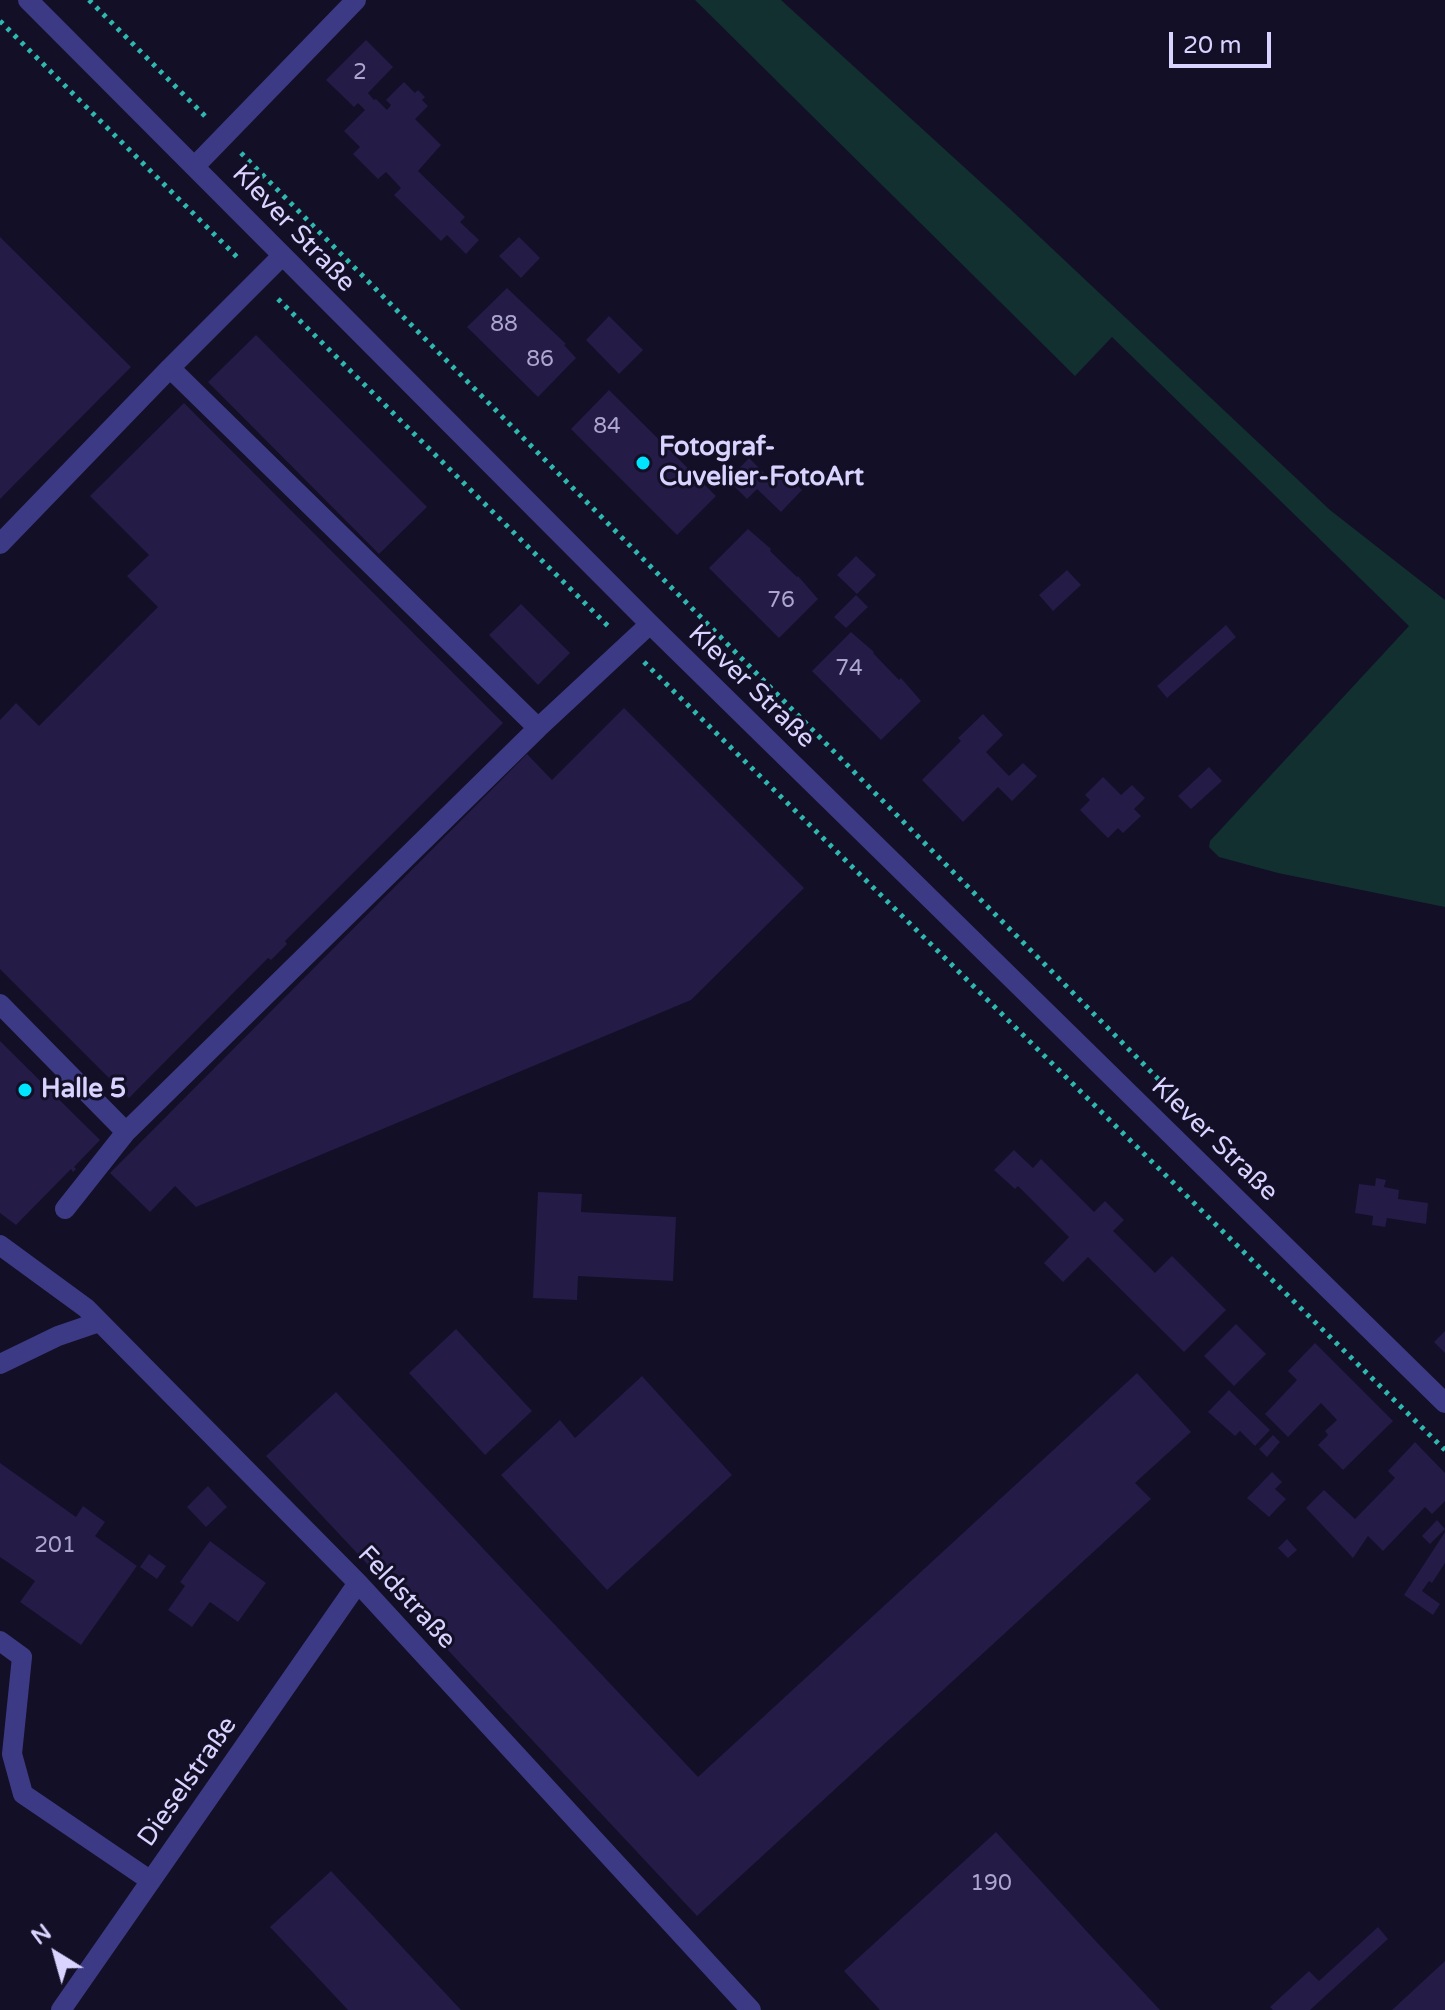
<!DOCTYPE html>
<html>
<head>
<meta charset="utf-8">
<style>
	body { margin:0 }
	#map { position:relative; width:1445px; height:2010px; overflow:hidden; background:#130f26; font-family:"Varela Round",sans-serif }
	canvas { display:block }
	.north { position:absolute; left:16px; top:1914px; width:80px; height:80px; -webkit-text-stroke:6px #130f26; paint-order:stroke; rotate:323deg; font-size:22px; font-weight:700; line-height:32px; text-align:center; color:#d9d4ff }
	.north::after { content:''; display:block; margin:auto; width:28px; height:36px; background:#d9d4ff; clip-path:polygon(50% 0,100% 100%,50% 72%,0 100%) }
	.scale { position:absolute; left:1169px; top:32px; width:102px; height:36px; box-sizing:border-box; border:4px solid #d9d4ff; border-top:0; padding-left:10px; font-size:24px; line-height:28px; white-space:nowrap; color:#d9d4ff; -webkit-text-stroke:6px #130f26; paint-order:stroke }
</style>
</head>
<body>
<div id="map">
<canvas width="1445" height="2010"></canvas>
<div class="north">N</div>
<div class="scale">20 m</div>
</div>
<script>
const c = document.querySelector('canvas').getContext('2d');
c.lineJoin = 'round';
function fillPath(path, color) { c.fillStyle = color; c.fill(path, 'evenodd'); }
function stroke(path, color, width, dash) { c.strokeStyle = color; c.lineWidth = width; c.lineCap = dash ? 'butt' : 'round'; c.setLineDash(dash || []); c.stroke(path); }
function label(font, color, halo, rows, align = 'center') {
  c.font = font + ' "Varela Round",sans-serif'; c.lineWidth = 6; c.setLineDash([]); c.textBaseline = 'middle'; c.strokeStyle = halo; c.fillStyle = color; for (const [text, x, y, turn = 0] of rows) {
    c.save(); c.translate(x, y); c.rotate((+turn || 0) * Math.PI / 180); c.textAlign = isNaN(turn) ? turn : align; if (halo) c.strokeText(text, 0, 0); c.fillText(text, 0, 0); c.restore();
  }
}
const green = new Path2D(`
	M695,0H781L1009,208L1330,510L1445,600V907L1278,873L1219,857L1209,847L1210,841L1409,626L1112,337L1075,376Z`);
const building = new Path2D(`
	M366,40L393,67L368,93L374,100L376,99L387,110L391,105L386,100L404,82L415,93L418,90L425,97L422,100L428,106L415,119L441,145L418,171L465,217L460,222L479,240L466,254L447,235L441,241L394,195L401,188L386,172L378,179L353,154L360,147L344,131L365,110L358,103L354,107L326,80Z
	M0,237L131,367L0,499Z
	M519,237L540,258L521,278L499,256Z
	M507,288L566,344L564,345L576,358L538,397L467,327Z
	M609,316L643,350L619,374L586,340Z
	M256,335L427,507L379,554L208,382Z
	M609,390L716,496L677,535L571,429Z
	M184,403L503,723L285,941L287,944L271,960L268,958L129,1098L0,969V720L16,703L39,726L158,607L127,576L149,555L90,496Z
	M749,458L769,478L779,467L802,490L781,512L757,489L747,499L728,480Z
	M748,529L771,549L770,551L797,577L798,576L818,599L779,638L709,568Z
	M856,556L876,575L857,594L837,575Z
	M1067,570L1081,585L1053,611L1039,595Z
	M856,595L868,607L846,628L834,617Z
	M521,604L570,653L538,685L489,635Z
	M1226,625L1236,637L1167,698L1157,686Z
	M851,632L874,652L873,653L899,680L901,678L921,701L881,740L812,671Z
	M624,708L804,888L691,1000L196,1207L175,1186L150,1212L110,1173L527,754L552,780Z
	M983,714L1003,735L986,752L1009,776L1023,763L1037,776L1012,801L998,787L963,822L922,780L961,741L958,738Z
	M1209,767L1222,781L1191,809L1178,796Z
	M1103,777L1121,795L1132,785L1145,798L1134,809L1141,816L1123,833L1118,828L1108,838L1080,810L1090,800L1085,795Z
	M0,1041L100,1140L74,1167L76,1169L73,1172L71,1169L16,1225L0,1213Z
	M1014,1150L1033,1168L1041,1159L1094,1212L1105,1201L1124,1220L1113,1231L1155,1273L1172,1256L1226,1310L1184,1352L1088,1257L1063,1282L1044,1263L1069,1237L1018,1186L1015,1189L994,1170Z
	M1376,1178L1386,1180L1384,1187L1399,1190L1398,1199L1428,1203L1426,1224L1387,1218L1385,1227L1372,1225L1373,1216L1355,1213L1359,1184L1375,1186Z
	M538,1192L582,1194L581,1212L676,1217L673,1281L578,1276L577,1300L533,1298Z
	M1236,1324L1266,1354L1234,1386L1204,1356Z
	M456,1329L532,1411L485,1455L409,1373Z
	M1445,1331V1353L1434,1342Z
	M1315,1343L1393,1421L1343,1470L1318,1445L1328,1435L1325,1431L1337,1420L1321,1403L1288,1437L1265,1414L1297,1380L1288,1371Z
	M1137,1373L1191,1432L1135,1483L1151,1499L697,1916L266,1456L336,1392L698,1777Z
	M642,1376L732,1475L607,1590L501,1475L560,1420L575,1438Z
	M1229,1390L1270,1430L1255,1446L1240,1431L1235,1436L1208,1412Z
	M1273,1435L1280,1442L1267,1457L1259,1449Z
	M1415,1442L1445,1473V1501L1432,1514L1425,1507L1383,1551L1368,1536L1353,1558L1306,1508L1324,1490L1355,1519L1395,1478L1388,1471Z
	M0,1463L76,1517L83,1506L105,1522L95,1536L137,1566L81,1645L20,1602L35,1581L0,1557Z
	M1272,1472L1282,1482L1275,1489L1286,1499L1269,1517L1247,1498Z
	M208,1486L227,1507L206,1527L187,1507Z
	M1437,1520L1445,1529L1430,1544L1422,1536Z
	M1445,1532V1563L1432,1583L1429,1581L1422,1591L1440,1604L1433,1615L1404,1595Z
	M1287,1539L1297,1550L1288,1558L1278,1548Z
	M210,1541L266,1583L238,1622L210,1602L192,1627L168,1610L185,1586L180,1582Z
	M149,1554L166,1566L157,1579L140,1567Z
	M996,1832L1091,1936L1160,2010H880L844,1971Z
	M331,1871L461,2010H348L270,1927Z
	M1378,1927L1388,1939L1310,2010H1273L1270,2007L1309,1971L1319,1981Z
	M1445,1961V2010H1392Z`);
const path = new Path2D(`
	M89,0L206,117
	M0,21L240,260
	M241,153L1188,1109
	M278,299L609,627
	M644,662L1445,1450`);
const minor = new Path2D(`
	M28,0L650,624L1445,1403
	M196,165L356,0
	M170,368L282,256
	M0,544L170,368L538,728
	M0,1004L126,1132L65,1209
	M126,1132L538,728L650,624
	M0,1245L86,1308L358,1583L751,2010
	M0,1364L58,1336L99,1322
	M0,1641L22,1657L12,1754L23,1794L151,1881
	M61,2010L358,1583`);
const markers = [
	[643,463,8,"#00e5ff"],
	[25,1090,8,"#00e5ff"]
];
const numberNames = [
	["2",360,73],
	["88",504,325],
	["86",540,360],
	["84",607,427],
	["76",781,601],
	["74",849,669],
	["201",55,1546],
	["190",991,1884]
];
const streetNames = [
	["Klever Straße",293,229,46],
	["Klever Straße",751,687,44],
	["Klever Straße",1214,1140,44],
	["Feldstraße",406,1598,47],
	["Dieselstraße",188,1782,-55]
];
const poiNames = [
	["Fotograf-",659,448],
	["Cuvelier-FotoArt",659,478],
	["Halle 5",41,1090]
];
fillPath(green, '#12302f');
fillPath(building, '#241b47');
stroke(path, '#2fb8b0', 5, [4, 6]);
stroke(minor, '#3d3a85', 20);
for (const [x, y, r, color] of markers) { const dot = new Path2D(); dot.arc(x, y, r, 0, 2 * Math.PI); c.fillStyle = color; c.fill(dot); stroke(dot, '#130f26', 3); }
label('22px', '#aca6d1', null, numberNames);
label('26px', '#d9d4ff', '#130f26', streetNames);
label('bold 26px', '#d9d4ff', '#130f26', poiNames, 'left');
</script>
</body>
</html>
